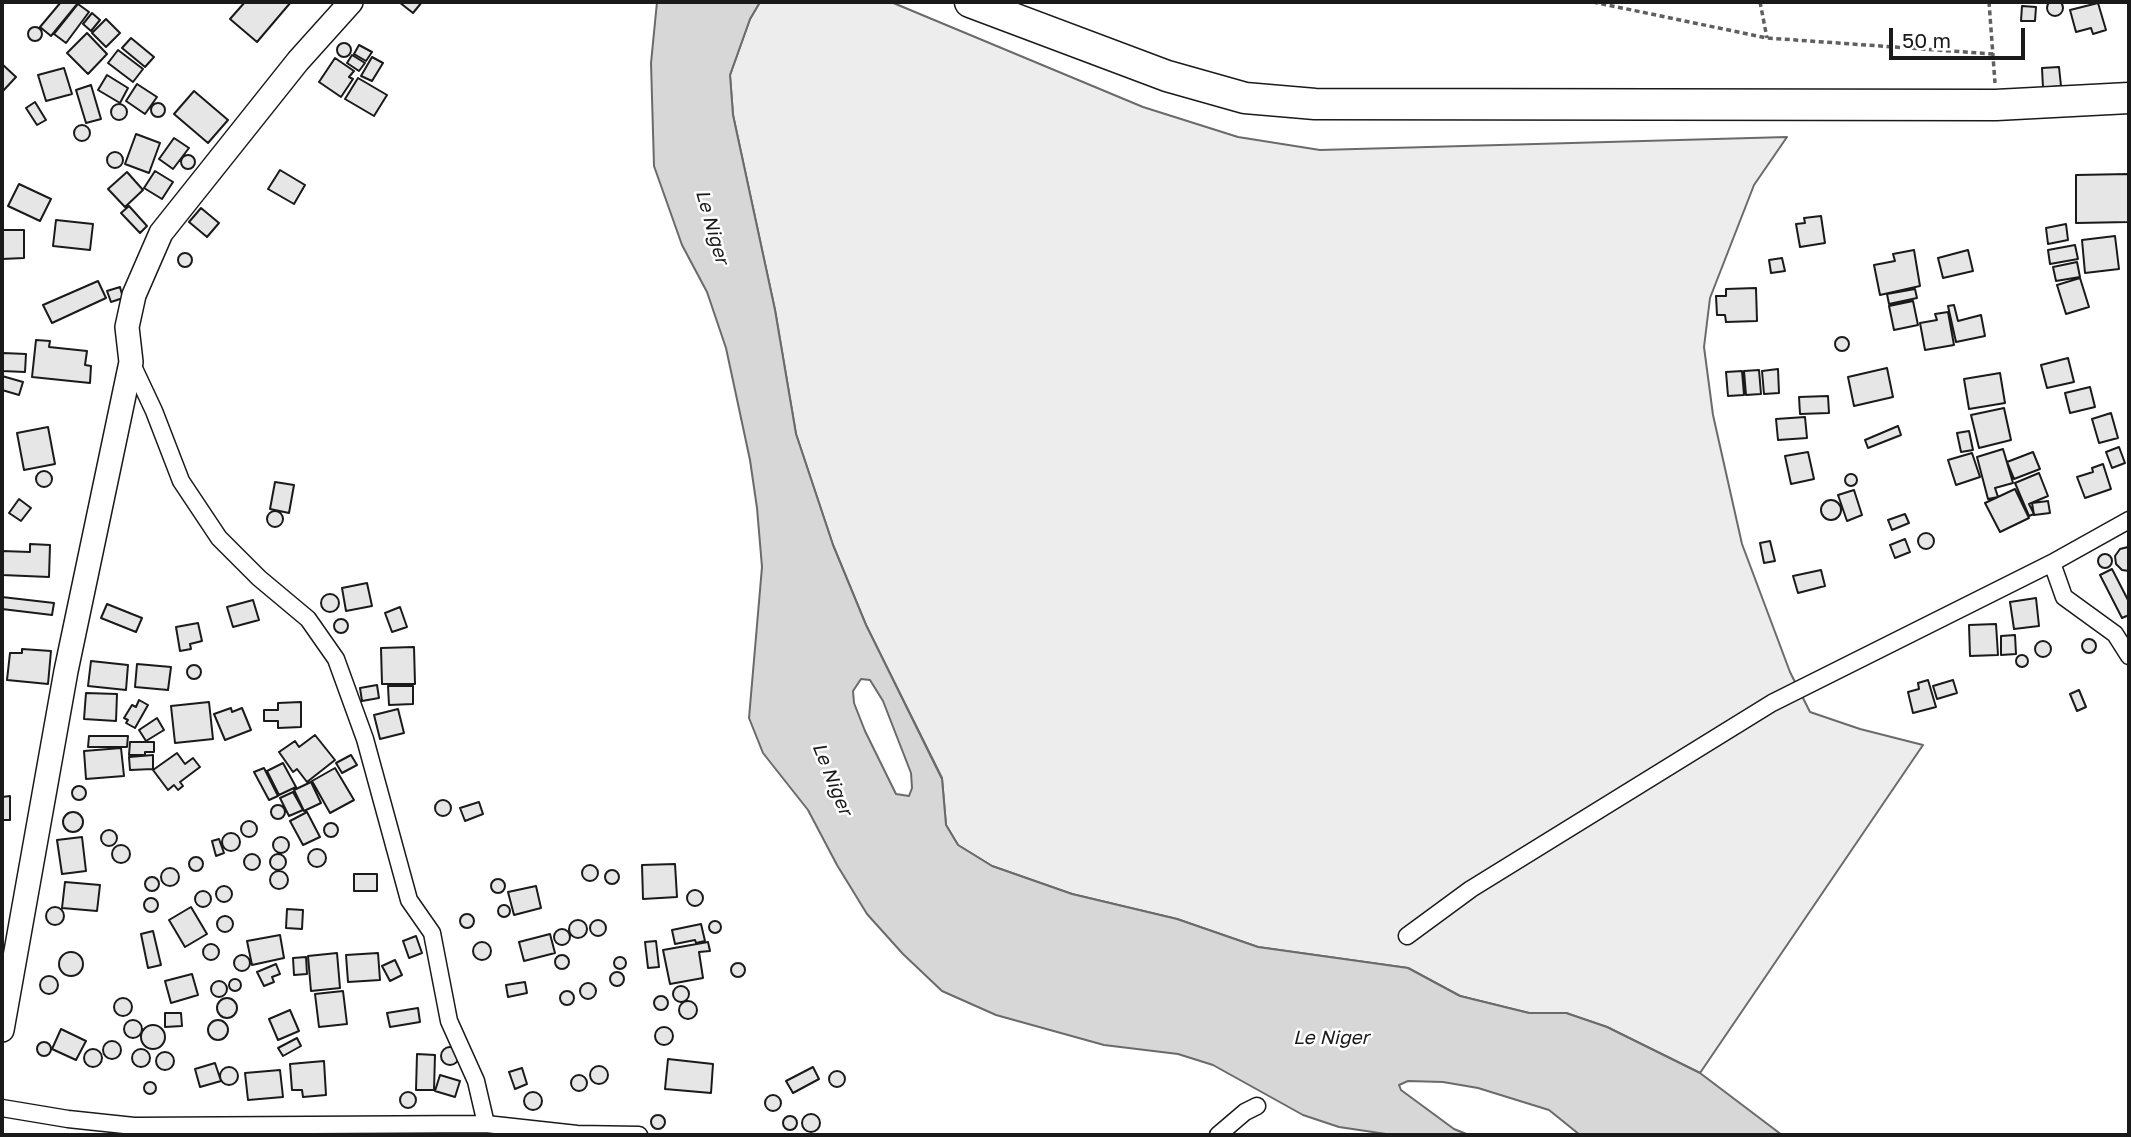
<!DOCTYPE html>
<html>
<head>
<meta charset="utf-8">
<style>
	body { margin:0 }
	#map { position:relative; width:2131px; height:1137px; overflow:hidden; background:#fff; font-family:"Golos Text",sans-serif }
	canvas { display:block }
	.frame { position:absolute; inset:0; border:4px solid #1a1a1a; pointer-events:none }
	.scale { position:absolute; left:1889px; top:28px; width:136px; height:32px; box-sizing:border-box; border:4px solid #1a1a1a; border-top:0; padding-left:9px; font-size:21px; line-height:24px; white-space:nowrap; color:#1a1a1a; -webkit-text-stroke:5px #fff; paint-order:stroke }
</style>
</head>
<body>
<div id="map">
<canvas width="2131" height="1137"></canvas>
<div class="frame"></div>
<div class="scale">50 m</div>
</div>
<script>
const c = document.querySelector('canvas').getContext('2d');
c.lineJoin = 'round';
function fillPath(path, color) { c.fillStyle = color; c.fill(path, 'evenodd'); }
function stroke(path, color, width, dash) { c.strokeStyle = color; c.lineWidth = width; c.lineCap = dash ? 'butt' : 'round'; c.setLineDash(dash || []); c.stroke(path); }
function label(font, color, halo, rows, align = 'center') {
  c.font = font + ' "Golos Text",sans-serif'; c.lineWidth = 5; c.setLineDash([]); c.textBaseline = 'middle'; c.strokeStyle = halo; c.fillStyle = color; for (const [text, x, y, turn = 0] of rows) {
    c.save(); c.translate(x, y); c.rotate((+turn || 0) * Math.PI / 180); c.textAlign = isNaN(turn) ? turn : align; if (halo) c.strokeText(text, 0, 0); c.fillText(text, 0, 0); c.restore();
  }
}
const built = new Path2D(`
	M760,2H891L1143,107L1238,137L1320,150L1787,137L1754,185L1710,298L1704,347L1713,415L1742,544L1790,672L1810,712L1860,729L1923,745L1700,1073L1607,1027L1566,1013H1529L1460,996L1408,968L1258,947L1177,919L1072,894L992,866L958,845L946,825L942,778L866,625L833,545L796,434L775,310L733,115L730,75L750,19Z`);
const water = new Path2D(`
	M657,2H760L750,19L730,75L733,115L775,310L796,434L833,545L866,625L942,779L946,825L958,845L992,866L1072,894L1177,919L1258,947L1408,968L1460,996L1529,1013H1566L1607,1027L1700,1073L1782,1135H1580L1549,1110L1478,1088L1443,1082L1408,1081L1399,1085L1401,1090L1454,1129L1469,1135H1393L1339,1127L1303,1115L1213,1065L1178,1054L1104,1045L996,1015L942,991L903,954L867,914L837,865L808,810L763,753L749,718L762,567L757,508L750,460L726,348L707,292L682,245L654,166L651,63ZM861,679L870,680L883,701L911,773L912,788L909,796L896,794L865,731L854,703L853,691Z`);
const building = new Path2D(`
	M2047 8a8 8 0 1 1 16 0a8 8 0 1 1-16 0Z
	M61,2L78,3L51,36L40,27Z
	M245,2H291L257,42L230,19Z
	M399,2H422L413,13Z
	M2098,3L2106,30L2093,34L2091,28L2076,32L2070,10Z
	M78,4L89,12L66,43L54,34Z
	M2022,6L2036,7L2035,21H2021Z
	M92,13L100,20L91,31L83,24Z
	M106,19L120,33L106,47L92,33Z
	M28 34a7 7 0 1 1 14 0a7 7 0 1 1-14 0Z
	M87,33L107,54L88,74L67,53Z
	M131,38L154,57L145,67L122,48Z
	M337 50a7 7 0 1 1 14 0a7 7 0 1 1-14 0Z
	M359,45L372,52L366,61L354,54Z
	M118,50L143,69L133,82L108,63Z
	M352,55L365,63L359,71L347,63Z
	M372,57L383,63L372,81L361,76Z
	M335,58L354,71L349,77L353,79L341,97L319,82Z
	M2,64L16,77L2,92Z
	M2059,67L2061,86L2043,88L2042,68Z
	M64,68L72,94L46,101L38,75Z
	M107,75L128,88L120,103L98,90Z
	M358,78L387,95L374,116L345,99Z
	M137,84L157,97L145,114L126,101Z
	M91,85L101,119L86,123L76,90Z
	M194,91L228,120L208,143L174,114Z
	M35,102L46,120L37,125L26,108Z
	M151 110a7 7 0 1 1 14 0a7 7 0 1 1-14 0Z
	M111 112a8 8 0 1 1 16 0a8 8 0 1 1-16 0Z
	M74 133a8 8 0 1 1 16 0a8 8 0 1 1-16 0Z
	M136,134L160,143L149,173L125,164Z
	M174,138L189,148L173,169L159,159Z
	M107 160a8 8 0 1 1 16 0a8 8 0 1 1-16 0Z
	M181 162a7 7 0 1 1 14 0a7 7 0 1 1-14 0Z
	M280,170L305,185L294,204L268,189Z
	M155,171L173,182L162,199L144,188Z
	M127,172L143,190L125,207L108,189Z
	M2129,174V222L2076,223V175Z
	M19,184L51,199L40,221L8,206Z
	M129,206L147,226L140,233L121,213Z
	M201,208L219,223L207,237L189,222Z
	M1821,216L1825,243L1800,247L1796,224L1805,223L1804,218Z
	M56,220L93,224L90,250L53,246Z
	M2066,224L2068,240L2048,244L2046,228Z
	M2,230H24V258L2,259Z
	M2115,236L2119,269L2085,273L2082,240Z
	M2075,245L2078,259L2050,264L2048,250Z
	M1914,250L1920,286L1880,295L1874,265L1895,261L1893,254Z
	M1968,250L1973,271L1943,278L1938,258Z
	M178 260a7 7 0 1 1 14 0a7 7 0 1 1-14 0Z
	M1782,258L1785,271L1771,273L1769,260Z
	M2077,262L2080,277L2056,281L2053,267Z
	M2080,278L2089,307L2066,314L2057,285Z
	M98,281L106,298L52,323L43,305Z
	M120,287L123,298L111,302L107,291Z
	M1756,288L1757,321L1726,322L1725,315H1717L1716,296H1726V289Z
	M1915,289L1917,298L1889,304L1887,294Z
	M1913,301L1918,325L1894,330L1889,306Z
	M1954,305L1958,321L1981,315L1985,336L1956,342L1948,306Z
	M1948,312L1954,345L1925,350L1920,323L1937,320L1935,314Z
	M1835 344a7 7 0 1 1 14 0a7 7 0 1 1-14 0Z
	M36,340L50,341L49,347L87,351L85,365L91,366L90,383L32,377Z
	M3,353L26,354L25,372L2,371Z
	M2068,358L2074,382L2047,388L2041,365Z
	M1887,368L1893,397L1854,406L1848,377Z
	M1778,369L1779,393L1764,394L1762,371Z
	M1759,370L1761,394L1746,395L1744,371Z
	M1742,371L1744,395L1728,396L1726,372Z
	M2000,373L2005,403L1969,409L1964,379Z
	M2,376L23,382L19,395L2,390Z
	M2090,387L2095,407L2070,413L2065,393Z
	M1828,396L1829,413L1800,414L1799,397Z
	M2004,408L2011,440L1979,448L1971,415Z
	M2111,413L2118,438L2099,443L2092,419Z
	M1805,417L1807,438L1778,440L1776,419Z
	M1898,426L1901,435L1868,448L1865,440Z
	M48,427L55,464L24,470L17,433Z
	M1969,431L1973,450L1961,452L1957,433Z
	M2119,447L2125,463L2112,468L2106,452Z
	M2003,449L2013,483L1995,488L1998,497L1988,499L1977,457Z
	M1808,452L1814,479L1791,484L1785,456Z
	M2033,452L2040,469L2014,479L2007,462Z
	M1972,453L1980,477L1956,485L1948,460Z
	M2103,464L2111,489L2085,498L2077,477L2093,472L2092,468Z
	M36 479a8 8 0 1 1 16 0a8 8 0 1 1-16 0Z
	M2039,473L2048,496L2029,504L2034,514L2029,516L2015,483Z
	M1845 480a6 6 0 1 1 12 0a6 6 0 1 1-12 0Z
	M275,482L294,485L289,513L270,509Z
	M2015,489L2029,518L2000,532L1985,503Z
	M1854,490L1862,515L1847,521L1838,495Z
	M19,499L31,508L21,521L9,513Z
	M1821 510a10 10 0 1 1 20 0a10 10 0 1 1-20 0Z
	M2048,501L2050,513L2034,515L2032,503Z
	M267 519a8 8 0 1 1 16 0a8 8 0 1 1-16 0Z
	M1905,514L1909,523L1892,530L1888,520Z
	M1918 541a8 8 0 1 1 16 0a8 8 0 1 1-16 0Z
	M1905,539L1910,552L1895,558L1890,545Z
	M1770,541L1775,561L1764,563L1760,543Z
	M30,544L50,545L49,577L2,575V551L30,552Z
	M2128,547L2129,571L2122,570L2116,564L2115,556L2120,549Z
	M2098 561a7 7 0 1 1 14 0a7 7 0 1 1-14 0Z
	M2112,569L2129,602V615L2122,618L2100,575Z
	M1821,570L1825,586L1798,593L1793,576Z
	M367,583L372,606L346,611L342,588Z
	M321 603a9 9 0 1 1 18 0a9 9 0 1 1-18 0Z
	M2,597L54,603L52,615L2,609Z
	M2036,598L2039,626L2014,629L2010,602Z
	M253,600L259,620L233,627L227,607Z
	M107,604L142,618L136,632L101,618Z
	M400,607L407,627L392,632L385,613Z
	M334 626a7 7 0 1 1 14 0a7 7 0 1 1-14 0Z
	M198,623L202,641L190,644L191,649L180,651L176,627Z
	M1996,624L1998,655L1970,656L1969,625Z
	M2015,635L2016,654L2001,655V636Z
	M2082 646a7 7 0 1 1 14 0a7 7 0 1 1-14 0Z
	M2035 649a8 8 0 1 1 16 0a8 8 0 1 1-16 0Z
	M414,647L415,684H382L381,648Z
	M22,649L51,651L48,684L7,680L10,653H22Z
	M2016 661a6 6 0 1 1 12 0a6 6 0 1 1-12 0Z
	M91,661L128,665L126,690L88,686Z
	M137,664L171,667L168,690L135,687Z
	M187 672a7 7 0 1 1 14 0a7 7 0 1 1-14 0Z
	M1928,680L1936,707L1913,713L1908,692L1919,689L1918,683Z
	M1953,680L1957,693L1937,699L1933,686Z
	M377,685L379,698L362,701L360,688Z
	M388,686H413V704L389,705Z
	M2079,690L2086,707L2077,711L2070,694Z
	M86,693L117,694L116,721L84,719Z
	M139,700L148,705L135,728L126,723L128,720L124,718L132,705L136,707Z
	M209,702L213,739L175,743L171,706Z
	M301,702V727L278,728V721H264V710H278V703Z
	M231,708L232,712L242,708L251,730L225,740L214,714Z
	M398,709L404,733L380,739L374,715Z
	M157,718L164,730L146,741L139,730Z
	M315,735L335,760L307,782L297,769L293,772L279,752L295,741L299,747Z
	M89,736H128L127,747H88Z
	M130,742H154V752H145V755H129Z
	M121,748L124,776L86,779L84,751Z
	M177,753L185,764L193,758L200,767L180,782L183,786L178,790L174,785L168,790L153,770Z
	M153,755V769L130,770L129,757Z
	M351,755L357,765L342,773L336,763Z
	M283,763L296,787L279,795L267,771Z
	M264,768L278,796L269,800L254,772Z
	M335,768L354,800L330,813L312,781Z
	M311,782L321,803L304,811L294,790Z
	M72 793a7 7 0 1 1 14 0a7 7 0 1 1-14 0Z
	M293,792L303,810L289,816L280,798Z
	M10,796V820H2V797Z
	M435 808a8 8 0 1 1 16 0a8 8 0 1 1-16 0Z
	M479,802L483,814L465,821L460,808Z
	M271 812a7 7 0 1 1 14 0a7 7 0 1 1-14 0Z
	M307,812L320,837L303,845L290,821Z
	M63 822a10 10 0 1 1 20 0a10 10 0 1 1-20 0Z
	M241 829a8 8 0 1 1 16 0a8 8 0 1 1-16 0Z
	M324 830a7 7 0 1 1 14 0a7 7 0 1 1-14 0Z
	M101 838a8 8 0 1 1 16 0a8 8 0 1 1-16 0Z
	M222 842a9 9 0 1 1 18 0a9 9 0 1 1-18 0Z
	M273 845a8 8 0 1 1 16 0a8 8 0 1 1-16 0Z
	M82,837L86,871L62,874L57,840Z
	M219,839L224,853L216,856L212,841Z
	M112 854a9 9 0 1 1 18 0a9 9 0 1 1-18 0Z
	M308 858a9 9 0 1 1 18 0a9 9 0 1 1-18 0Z
	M270 862a8 8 0 1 1 16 0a8 8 0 1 1-16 0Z
	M244 862a8 8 0 1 1 16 0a8 8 0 1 1-16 0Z
	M189 864a7 7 0 1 1 14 0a7 7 0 1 1-14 0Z
	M675,864L677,897L643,899L642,865Z
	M582 873a8 8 0 1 1 16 0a8 8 0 1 1-16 0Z
	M161 877a9 9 0 1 1 18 0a9 9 0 1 1-18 0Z
	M605 877a7 7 0 1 1 14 0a7 7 0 1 1-14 0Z
	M270 880a9 9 0 1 1 18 0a9 9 0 1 1-18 0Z
	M354,874H377V891H354Z
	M145 884a7 7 0 1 1 14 0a7 7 0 1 1-14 0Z
	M491 886a7 7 0 1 1 14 0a7 7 0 1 1-14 0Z
	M65,882L100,885L97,911L62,908Z
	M536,886L541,908L514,915L508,892Z
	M216 894a8 8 0 1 1 16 0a8 8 0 1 1-16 0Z
	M687 898a8 8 0 1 1 16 0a8 8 0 1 1-16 0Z
	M195 899a8 8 0 1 1 16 0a8 8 0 1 1-16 0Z
	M144 905a7 7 0 1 1 14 0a7 7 0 1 1-14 0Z
	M498 911a6 6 0 1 1 12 0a6 6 0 1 1-12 0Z
	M46 916a9 9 0 1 1 18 0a9 9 0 1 1-18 0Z
	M191,907L207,934L185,947L169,920Z
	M287,909L303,910L302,929L286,928Z
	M460 921a7 7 0 1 1 14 0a7 7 0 1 1-14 0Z
	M217 924a8 8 0 1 1 16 0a8 8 0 1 1-16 0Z
	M590 928a8 8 0 1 1 16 0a8 8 0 1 1-16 0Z
	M569 929a9 9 0 1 1 18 0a9 9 0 1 1-18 0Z
	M709 927a6 6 0 1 1 12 0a6 6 0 1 1-12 0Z
	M701,924L705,941L696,943L695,940L675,944L672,930Z
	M554 937a8 8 0 1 1 16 0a8 8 0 1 1-16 0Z
	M153,931L161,965L148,968L141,934Z
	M550,934L555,953L524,961L519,942Z
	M280,935L284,958L252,965L247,941Z
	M416,936L422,953L409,958L403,941Z
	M656,941L659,967L648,968L645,942Z
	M473 951a9 9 0 1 1 18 0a9 9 0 1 1-18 0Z
	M708,942L710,951L699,952L703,978L670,984L663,950Z
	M203 952a8 8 0 1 1 16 0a8 8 0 1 1-16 0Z
	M59 964a12 12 0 1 1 24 0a12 12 0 1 1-24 0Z
	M337,953L340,988L311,991L308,956Z
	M378,953L380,980L348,982L346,955Z
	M555 962a7 7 0 1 1 14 0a7 7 0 1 1-14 0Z
	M234 963a8 8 0 1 1 16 0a8 8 0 1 1-16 0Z
	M614 963a6 6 0 1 1 12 0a6 6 0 1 1-12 0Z
	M306,957L307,974L294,975L293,958Z
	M395,960L402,975L390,981L382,966Z
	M731 970a7 7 0 1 1 14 0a7 7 0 1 1-14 0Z
	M276,964L280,974L272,977L274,982L264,986L257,972Z
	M610 979a7 7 0 1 1 14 0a7 7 0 1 1-14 0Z
	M192,974L198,995L171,1003L165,981Z
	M40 985a9 9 0 1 1 18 0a9 9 0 1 1-18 0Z
	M229 985a6 6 0 1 1 12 0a6 6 0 1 1-12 0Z
	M211 989a8 8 0 1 1 16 0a8 8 0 1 1-16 0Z
	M525,982L527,993L508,997L506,985Z
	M580 991a8 8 0 1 1 16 0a8 8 0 1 1-16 0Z
	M673 994a8 8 0 1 1 16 0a8 8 0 1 1-16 0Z
	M343,991L347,1024L319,1027L315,994Z
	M560 998a7 7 0 1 1 14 0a7 7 0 1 1-14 0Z
	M654 1003a7 7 0 1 1 14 0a7 7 0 1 1-14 0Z
	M114 1007a9 9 0 1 1 18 0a9 9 0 1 1-18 0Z
	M217 1008a10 10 0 1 1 20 0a10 10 0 1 1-20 0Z
	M679 1010a9 9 0 1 1 18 0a9 9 0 1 1-18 0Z
	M418,1008L420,1022L390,1027L387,1013Z
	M290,1010L299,1031L278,1040L269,1019Z
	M165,1013H181L182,1026L165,1027Z
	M208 1030a10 10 0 1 1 20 0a10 10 0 1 1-20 0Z
	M124 1029a9 9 0 1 1 18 0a9 9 0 1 1-18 0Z
	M141 1037a12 12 0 1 1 24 0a12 12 0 1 1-24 0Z
	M655 1036a9 9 0 1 1 18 0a9 9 0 1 1-18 0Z
	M61,1029L86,1041L76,1060L52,1049Z
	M297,1038L301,1046L283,1056L278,1048Z
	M103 1050a9 9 0 1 1 18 0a9 9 0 1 1-18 0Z
	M37 1049a7 7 0 1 1 14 0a7 7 0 1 1-14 0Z
	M441 1056a9 9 0 1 1 18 0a9 9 0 1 1-18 0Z
	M84 1058a9 9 0 1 1 18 0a9 9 0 1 1-18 0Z
	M132 1058a9 9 0 1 1 18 0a9 9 0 1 1-18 0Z
	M156 1061a9 9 0 1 1 18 0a9 9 0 1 1-18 0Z
	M417,1054L435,1055L434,1090H416Z
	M668,1059L713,1064L711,1093L665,1089Z
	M324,1061L326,1095L303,1097L302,1090H292L290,1064Z
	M215,1063L221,1081L200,1087L195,1069Z
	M590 1075a9 9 0 1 1 18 0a9 9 0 1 1-18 0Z
	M813,1067L819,1079L793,1093L786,1081Z
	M220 1076a9 9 0 1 1 18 0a9 9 0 1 1-18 0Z
	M522,1068L527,1084L515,1089L509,1072Z
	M280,1070L283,1097L248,1100L245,1073Z
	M829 1079a8 8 0 1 1 16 0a8 8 0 1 1-16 0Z
	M440,1075L460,1081L455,1097L435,1091Z
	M571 1083a8 8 0 1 1 16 0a8 8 0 1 1-16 0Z
	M144 1088a6 6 0 1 1 12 0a6 6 0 1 1-12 0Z
	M524 1101a9 9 0 1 1 18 0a9 9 0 1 1-18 0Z
	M400 1100a8 8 0 1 1 16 0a8 8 0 1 1-16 0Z
	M765 1103a8 8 0 1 1 16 0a8 8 0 1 1-16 0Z
	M802 1123a9 9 0 1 1 18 0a9 9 0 1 1-18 0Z
	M651 1122a7 7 0 1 1 14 0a7 7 0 1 1-14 0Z
	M783 1123a7 7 0 1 1 14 0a7 7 0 1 1-14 0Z`);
const path = new Path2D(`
	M1593,2L1767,38L1993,54
	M1760,2L1767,38
	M1989,2L1995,83`);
const street = new Path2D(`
	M131,362L154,411L181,481L219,538L259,578L308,619L336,659L365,739L409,900L432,933L449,1021L476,1081L486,1124
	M2052,563L2064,597L2115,634L2129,656
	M1407,936L1471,889L1772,703L2052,563L2129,520
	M2,1108L68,1119L134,1126L486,1124L577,1134L639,1135
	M1218,1135L1245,1112L1257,1106`);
const secondary = new Path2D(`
	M2,1030L66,671L131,362L127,327L134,295L161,233L298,61L351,2`);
const highway = new Path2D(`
	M970,2L1167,76L1245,98L1315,104L1996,105L2129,98`);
const waterNames = [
	["Le Niger",712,227,74],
	["Le Niger",832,779,68],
	["Le Niger",1331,1038]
];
fillPath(built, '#ededed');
stroke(built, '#6a6a6a', 2);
fillPath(water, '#d7d7d7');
stroke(water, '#6a6a6a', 2);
fillPath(building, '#e6e6e6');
stroke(building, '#1a1a1a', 2);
stroke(street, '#1a1a1a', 19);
stroke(secondary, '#1a1a1a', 26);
stroke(highway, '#1a1a1a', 33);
stroke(path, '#5f5f5f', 3.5, [5, 3.5]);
stroke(street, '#fff', 16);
stroke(secondary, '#fff', 23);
stroke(highway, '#fff', 30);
label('italic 19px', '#1a1a1a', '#fff', waterNames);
</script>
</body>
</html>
